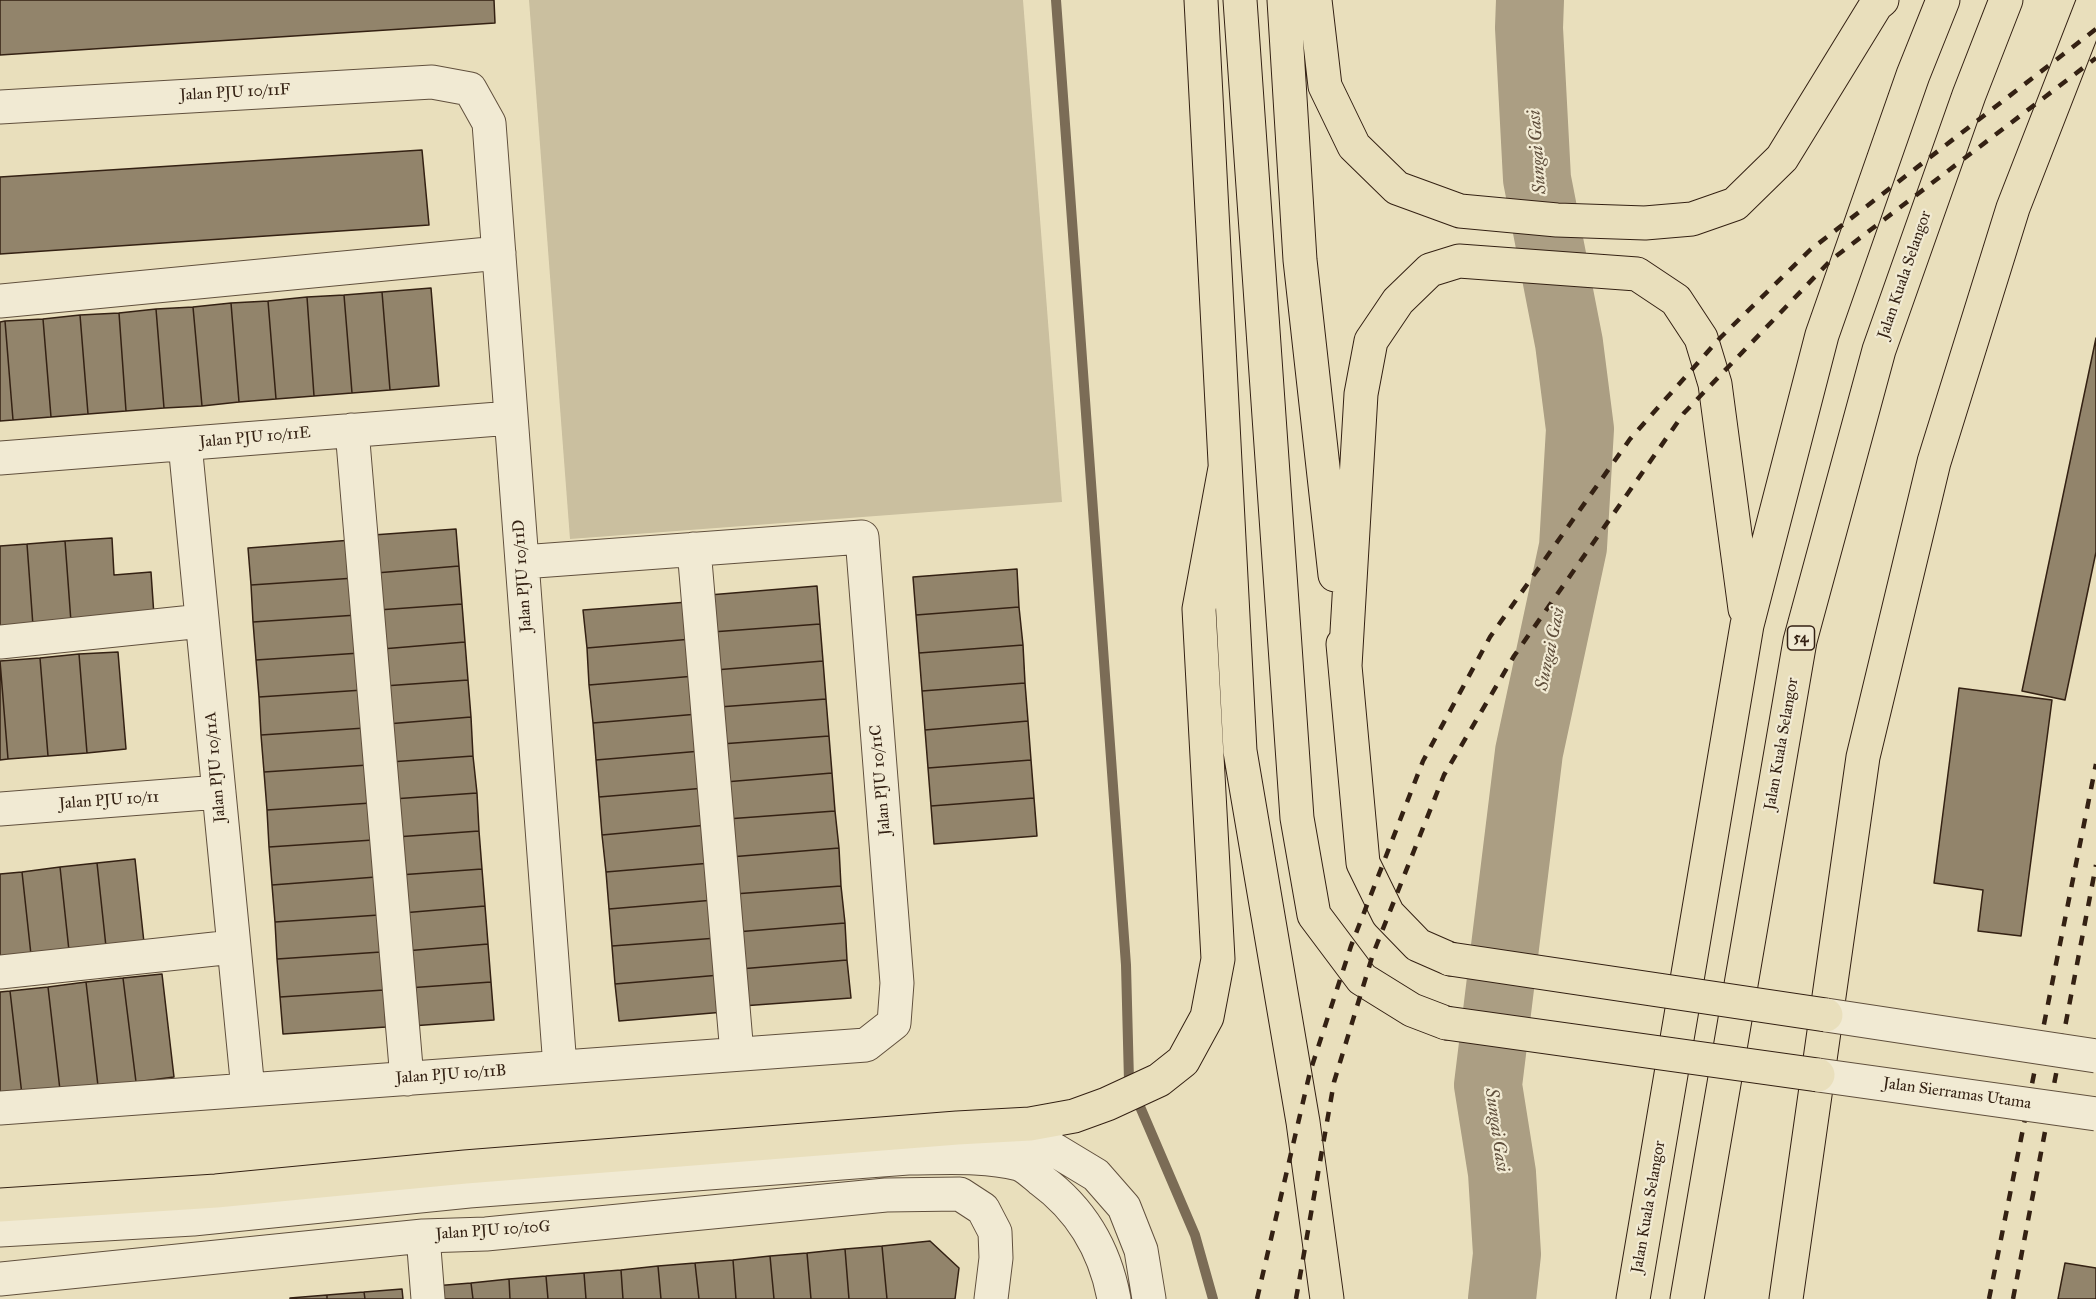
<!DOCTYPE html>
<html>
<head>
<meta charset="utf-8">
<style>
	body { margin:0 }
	canvas { display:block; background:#e9dfbc }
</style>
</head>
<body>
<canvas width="2096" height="1299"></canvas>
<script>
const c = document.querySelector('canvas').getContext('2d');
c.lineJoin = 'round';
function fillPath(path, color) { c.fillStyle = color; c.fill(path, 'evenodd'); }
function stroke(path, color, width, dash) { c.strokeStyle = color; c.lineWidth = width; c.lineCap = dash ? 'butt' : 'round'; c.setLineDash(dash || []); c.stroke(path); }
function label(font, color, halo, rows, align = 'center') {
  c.font = font + ' "IM FELL Great Primer",serif'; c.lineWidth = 4.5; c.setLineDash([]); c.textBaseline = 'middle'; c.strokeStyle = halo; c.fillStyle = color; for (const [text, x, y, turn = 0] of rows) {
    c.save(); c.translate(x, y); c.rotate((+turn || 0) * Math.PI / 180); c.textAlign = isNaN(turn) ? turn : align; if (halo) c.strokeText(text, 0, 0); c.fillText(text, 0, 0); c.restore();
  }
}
const green = new Path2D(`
	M529,0H1023L1062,502L570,539Z`);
const stream = new Path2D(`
	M1056,0L1126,965L1129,1081L1195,1235L1213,1299`);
const river = new Path2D(`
	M1502,1299L1507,1254L1502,1173L1488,1085L1529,752L1573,547L1580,429L1569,343L1537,179L1529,28L1530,0`);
const building = new Path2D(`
	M0,0H494L495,23L0,55Z
	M422,150L429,225L0,254V177Z
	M431,288L439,386L390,390L382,292Z
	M382,292L390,390L352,393L344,295Z
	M344,295L352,393L314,396L307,297Z
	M307,297L314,396L276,399L268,301Z
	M268,301L276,399L239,402L231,303Z
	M231,303L239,402L202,406L193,307Z
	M193,307L202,406L164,408L156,309Z
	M156,309L164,408L126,411L119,313Z
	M119,313L126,411L88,414L80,315Z
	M80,315L88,414L51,417L43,319Z
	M43,319L51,417L13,420L5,321Z
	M5,321L13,420L0,421V322Z
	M2096,338V552L2065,700L2022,691Z
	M456,529L459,566L376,573L373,535Z
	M112,538L114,575L151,572L154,616L71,622L65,541Z
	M352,540L355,578L251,585L248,548Z
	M65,541L71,622L33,626L27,544Z
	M27,544L33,626L0,628V546Z
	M459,566L462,604L378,610L376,573Z
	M1017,569L1019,607L916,615L913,577Z
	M355,578L357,615L253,622L251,585Z
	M817,586L820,624L712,632L709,595Z
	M688,602L692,639L587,648L583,610Z
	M462,604L465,642L382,649L378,610Z
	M1019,607L1023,645L919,653L916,615Z
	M357,615L360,653L256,660L253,622Z
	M820,624L823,661L715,670L712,632Z
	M692,639L695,676L589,685L587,648Z
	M465,642L468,680L384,686L382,649Z
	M1023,645L1025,683L922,691L919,653Z
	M118,652L126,749L87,753L79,654Z
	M360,653L363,690L259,697L256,660Z
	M79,654L87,753L48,756L40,658Z
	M40,658L48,756L8,759L0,661Z
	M0,661L8,759L0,760Z
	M823,661L826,699L719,707L715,670Z
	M695,676L698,714L593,723L589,685Z
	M468,680L471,717L387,724L384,686Z
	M1025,683L1028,721L925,730L922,691Z
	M1959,688L2052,700L2021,936L1978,931L1983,890L1934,883Z
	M363,690L365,728L261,735L259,697Z
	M826,699L829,736L721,744L719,707Z
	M698,714L701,751L596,760L593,723Z
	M471,717L473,756L390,762L387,724Z
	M1028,721L1031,760L928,768L925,730Z
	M365,728L368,765L264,772L261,735Z
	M829,736L832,773L725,782L721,744Z
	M701,751L705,788L599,797L596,760Z
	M473,756L477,793L393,799L390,762Z
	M1031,760L1034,798L931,806L928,768Z
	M368,765L371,803L267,810L264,772Z
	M832,773L835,811L727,819L725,782Z
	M705,788L708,825L602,835L599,797Z
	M477,793L479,831L396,837L393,799Z
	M1034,798L1037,836L934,844L931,806Z
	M371,803L373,840L269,847L267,810Z
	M835,811L839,848L730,857L727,819Z
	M708,825L711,863L606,872L602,835Z
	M479,831L482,869L399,875L396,837Z
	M373,840L376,877L272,885L269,847Z
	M839,848L841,886L734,894L730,857Z
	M135,859L145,952L107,956L97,863Z
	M97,863L107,956L70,960L60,867Z
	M711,863L714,900L609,909L606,872Z
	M60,867L70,960L32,964L22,872Z
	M482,869L485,906L402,913L399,875Z
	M22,872L32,964L0,967V874Z
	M376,877L379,915L275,922L272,885Z
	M841,886L845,923L736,932L734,894Z
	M714,900L717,938L612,946L609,909Z
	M485,906L488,944L405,951L402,913Z
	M379,915L381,952L277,959L275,922Z
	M845,923L847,960L740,969L736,932Z
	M717,938L720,975L615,984L612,946Z
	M488,944L491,982L408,988L405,951Z
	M381,952L384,990L280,997L277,959Z
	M847,960L851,998L742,1006L740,969Z
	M162,974L174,1077L136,1082L123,978Z
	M720,975L724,1012L619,1021L615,984Z
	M123,978L136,1082L98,1086L86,982Z
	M86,982L98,1086L60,1090L48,987Z
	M491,982L494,1020L411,1026L408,988Z
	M48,987L60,1090L22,1095L10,991Z
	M384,990L386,1027L283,1034L280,997Z
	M10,991L22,1095L0,1098V992Z
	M930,1241L959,1268L955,1299H887L882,1246Z
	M882,1246L887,1299H849L845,1249Z
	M845,1249L849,1299H811L807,1253Z
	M807,1253L811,1299H774L770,1256Z
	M770,1256L774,1299H736L733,1260Z
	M733,1260L736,1299H699L695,1263Z
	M695,1263L699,1299H661L658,1266Z
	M2065,1263L2096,1268V1299H2058Z
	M658,1266L661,1299H623L621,1270Z
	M621,1270L623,1299H586L584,1273Z
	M584,1273L586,1299H548L546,1276Z
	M546,1276L548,1299H510L509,1279Z
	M509,1279L510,1299H473L471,1283Z
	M471,1283L473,1299H436L434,1286Z
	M402,1289L403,1299H365L364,1292Z
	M364,1292L365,1299H327V1295Z
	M327,1295V1299H290V1298Z`);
const minor = new Path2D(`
	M0,107L432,82L470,89L489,123L560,1067
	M0,301L499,253
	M352,430L407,1079
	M185,444L248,1090
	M0,458L511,418
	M694,549L737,1054
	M0,642L202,621
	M0,809L219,792
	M0,972L233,947
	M0,1108L866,1045L894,1023L897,983L862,537L522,562
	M991,1133L1038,1140L1096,1175L1124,1207L1141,1250L1149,1299
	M0,1230L193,1219L469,1191L908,1158C944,1158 983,1155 1019,1164C1027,1167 1035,1175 1041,1180C1082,1210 1105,1250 1114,1299
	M423,1236L428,1299
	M0,1279L423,1236L486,1234L886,1195L960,1194L983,1209L995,1232L996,1258L991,1299`);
const highway = new Path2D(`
	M1201,0L1240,751L1303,1122L1327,1299
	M1240,0L1297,818L1314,915L1362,979L1412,1010L1446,1023
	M1284,0L1300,260L1335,575
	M1315,0L1325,86L1354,146L1397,188L1460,211L1557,220L1645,223L1692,219L1735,204L1782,158L1876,5L1882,0
	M1343,644L1363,863L1388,914L1418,945L1450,959
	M1345,666L1361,394L1371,341L1398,301L1430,270L1459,261L1637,274L1676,300L1701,338L1715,384L1745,609
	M0,1205L216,1191L465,1167L957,1128L1030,1124L1074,1116L1107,1104L1159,1080L1183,1061L1207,1017L1218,959L1199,609L1225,468
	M1633,1299L1747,625L1822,335L1913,75L1943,0
	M1687,1299L1800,641L1879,350L1969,95L2006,0
	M1786,1299L1863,757L1934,462L2013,208L2094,0`);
const rail = new Path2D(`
	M1257,1299L1310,1072L1351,946L1423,761L1490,637L1630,439L1720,338L1810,250L2096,29
	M1296,1299L1334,1082L1373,954L1444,775L1514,656L1684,413L1831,260L2096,58
	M1989,1299L2096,764
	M2013,1299L2096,865`);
const minorBridge = new Path2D(`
	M1826,1015L2096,1056
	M1818,1075L2096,1114`);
const highwayBridge = new Path2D(`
	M1450,959L1826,1015
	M1446,1023L1818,1075`);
const shields = [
	[1801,638,27]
];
const shieldNames = [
	["54",1801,638]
];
const streetNames = [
	["Jalan PJU 10/11F",235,93,-3],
	["Jalan Kuala Selangor",1905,275,-71],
	["Jalan PJU 10/11E",255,438,-5],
	["Jalan PJU 10/11D",523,576,-94],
	["Jalan Kuala Selangor",1782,744,-80],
	["Jalan PJU 10/11A",216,767,-95],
	["Jalan PJU 10/11C",881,780,-95],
	["Jalan PJU 10/11",109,801,-4],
	["Jalan PJU 10/11B",451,1075,-4],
	["Jalan Sierramas Utama",1957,1094,8],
	["Jalan Kuala Selangor",1649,1207,-80],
	["Jalan PJU 10/10G",493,1231,-4]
];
const waterNames = [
	["Sungai Gasi",1538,152,-94],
	["Sungai Gasi",1551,649,-78],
	["Sungai Gasi",1496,1130,82]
];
fillPath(green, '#cabf9f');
stroke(stream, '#7b6c56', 10);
stroke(river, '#ab9e83', 68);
fillPath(building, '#92846b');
stroke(building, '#342113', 1.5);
stroke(minor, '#61503d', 35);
stroke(highway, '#342113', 35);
stroke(minor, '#f1ead3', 33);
stroke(highway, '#e9dfbc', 33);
stroke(rail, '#342113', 4.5, [10, 10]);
stroke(minorBridge, '#61503d', 35, []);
stroke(highwayBridge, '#342113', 35, []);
stroke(minorBridge, '#f1ead3', 33);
stroke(highwayBridge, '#e9dfbc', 33);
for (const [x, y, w] of shields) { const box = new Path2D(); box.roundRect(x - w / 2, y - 12, w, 24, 4.5); c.fillStyle = '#f1ead3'; c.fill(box); stroke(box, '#342113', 1.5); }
label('bold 15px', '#342113', null, shieldNames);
label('16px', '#342113', '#f1ead3', streetNames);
label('italic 18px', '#5e4d3a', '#f1ead3', waterNames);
</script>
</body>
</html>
